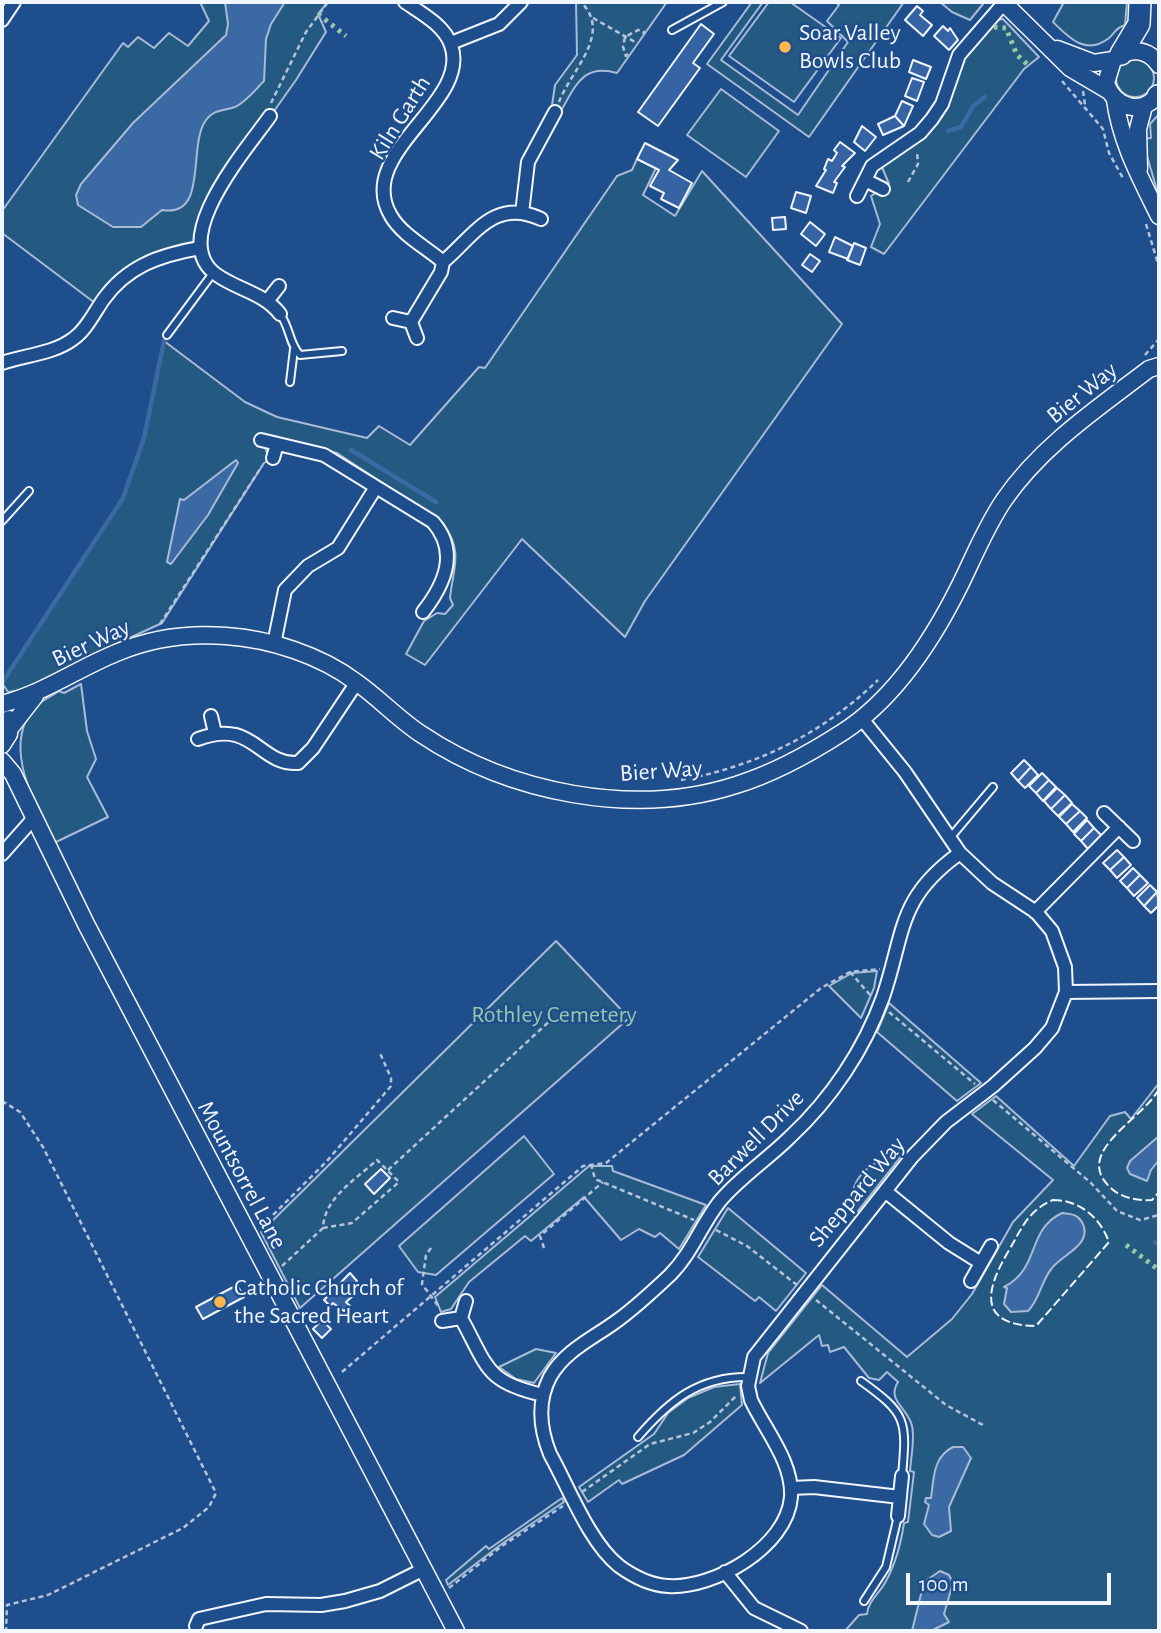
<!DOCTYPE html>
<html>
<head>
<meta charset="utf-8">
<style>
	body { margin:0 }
	#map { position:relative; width:1161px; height:1633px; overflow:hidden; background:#1f4e8c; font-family:"Alegreya Sans",sans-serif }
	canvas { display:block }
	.frame { position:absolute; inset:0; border:4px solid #f2f6ff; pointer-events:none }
	.scale { position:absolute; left:906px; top:1573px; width:205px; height:32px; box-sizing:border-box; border:4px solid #f2f6ff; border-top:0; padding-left:9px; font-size:21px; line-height:24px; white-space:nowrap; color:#f2f6ff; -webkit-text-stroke:5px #1f4e8c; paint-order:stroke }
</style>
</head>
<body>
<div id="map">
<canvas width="1161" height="1633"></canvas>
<div class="frame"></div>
<div class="scale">100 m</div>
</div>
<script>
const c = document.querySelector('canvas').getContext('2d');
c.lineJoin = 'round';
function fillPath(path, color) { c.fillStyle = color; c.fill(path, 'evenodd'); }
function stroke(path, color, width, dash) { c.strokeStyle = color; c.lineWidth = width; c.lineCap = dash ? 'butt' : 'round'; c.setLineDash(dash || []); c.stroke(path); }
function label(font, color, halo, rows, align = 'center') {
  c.font = font + ' "Alegreya Sans",sans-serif'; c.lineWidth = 5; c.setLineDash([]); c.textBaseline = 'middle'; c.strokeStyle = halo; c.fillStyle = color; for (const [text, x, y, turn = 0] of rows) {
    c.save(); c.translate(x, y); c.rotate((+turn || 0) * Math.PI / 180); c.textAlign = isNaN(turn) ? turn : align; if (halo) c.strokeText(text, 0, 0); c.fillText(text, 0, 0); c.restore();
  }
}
const green = new Path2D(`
	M200,2H328L318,14L326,32L296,80L226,179L200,248L144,262L99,306L2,233V211L123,43L128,47L138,37L154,48L169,33L188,46L209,21Z
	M576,2H667L617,73C581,63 575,88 559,114L551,112L555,85L577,55Z
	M752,2H763L721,60L798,115L848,42L827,21L839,5L835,2H904L809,137L707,64Z
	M769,2H790L841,38L794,102L729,56Z
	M940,2H983V4L970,20L952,12Z
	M1064,2H1127L1125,25C1115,28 1116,32 1109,38C1086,56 1069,38 1053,22Z
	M1003,19L1039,57L1024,69L884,254L871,247L880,224L871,196L889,184L882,167L884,159L927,131L964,51L996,20Z
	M1116 78a19 19 0 1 1 38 0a19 19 0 1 1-38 0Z
	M721,89L779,131L746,177L687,135Z
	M1159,114V197L1142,139L1151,138L1150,124Z
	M637,159L656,168L643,195L675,216L702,171L842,324L645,601L625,637L522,539L425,665L406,654L424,621L437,613L445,614L453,605L450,598C453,567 464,553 443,523L337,453L258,434L256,443L265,446L269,460L264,463L162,623L112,646L54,678L29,689L8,692L2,683L123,498L144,438L164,341L245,402L277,417L367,438L379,426L410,445L479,367L485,368L617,176L632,170Z
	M81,684L87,731L96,759L87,777L108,817L54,843C35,804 0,744 36,706C42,700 52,696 59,691L64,693Z
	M556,941L629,1018L300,1308L261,1232Z
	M877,971L874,988L861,1018L829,986L852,973Z
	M889,1003L981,1083L957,1101L877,1032Z
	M1159,1083V1631H845L859,1615L867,1614C868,1601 880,1593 886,1581C896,1563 901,1543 904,1523L908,1522L914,1472L910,1471C911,1457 915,1439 912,1426C908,1408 886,1400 898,1382L887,1372L879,1380L869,1378L844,1347L830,1352L828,1345L822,1346L819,1335L760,1383L768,1353L822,1285L907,1357L952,1319L972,1294L1013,1222L1053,1180L972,1114L996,1096L1074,1166L1110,1116L1125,1112L1131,1119Z
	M524,1136L554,1174L436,1275L418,1272L399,1246Z
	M902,1155L854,1216C845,1180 868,1160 902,1155Z
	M589,1166H612L613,1171L706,1205L679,1249L660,1233L655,1237L639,1229L621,1240L584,1197L531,1241L525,1236L469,1282L451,1309L441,1312L435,1297Z
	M728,1208L806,1273L776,1311L759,1297L755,1301L698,1257Z
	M536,1349L556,1353L534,1383L516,1379L499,1367Z
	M740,1384L742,1405L684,1455L622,1484L619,1480L588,1502L579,1487L654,1434L668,1413L688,1398L714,1387Z
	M562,1498L564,1502L503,1543L448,1585L446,1580L486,1546L489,1549Z`);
const water = new Path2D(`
	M225,2H285L271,24L266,39L264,81C255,90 246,102 235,107C224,111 214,109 206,120C187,146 209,218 162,210L141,227H113L78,205L76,195L81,184L133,123L226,35L228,24Z
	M236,460L238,463L208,515L171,564L167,562L180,499L184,500Z
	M1159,1136V1160L1151,1170L1147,1181L1130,1174L1127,1168L1130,1161Z
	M1062,1213C1071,1214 1077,1214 1082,1222C1094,1244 1063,1254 1052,1268C1041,1281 1040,1299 1028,1311L1011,1312L1004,1304L1007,1288L1004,1287C1041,1268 1026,1230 1062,1213Z
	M953,1447H963L971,1458L949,1507L951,1531L939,1537L932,1535L924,1524L929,1505L925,1502L926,1498H931C934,1477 933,1457 953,1447Z
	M940,1571L949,1575L953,1583L944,1614L949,1622L931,1631H912L924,1582Z`);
const stream = new Path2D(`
	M948,131L961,127L973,106L985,97
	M351,450L436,502
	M2,683L123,498L144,438L164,341
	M1155,1242L1159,1244`);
const building = new Path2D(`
	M917,6L923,11L920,15L932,25L923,36L905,20Z
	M701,24L714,34L693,63L700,68L658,126L638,112Z
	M943,26L948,31L950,28L958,40L949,50L934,36Z
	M913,60L931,67L926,79L909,72Z
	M912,78L924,82L917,101L905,96Z
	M902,101L913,106L904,126L895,116Z
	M895,116L904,126L883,135L878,124Z
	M862,126L876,137L865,151L854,142Z
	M840,142L855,153L842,166L845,167L834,182L837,183L833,193L816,186L826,170L824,169L828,159L832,161L837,153L834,150Z
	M645,143L678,160L669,170L692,183L679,208L661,199L664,193L650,186L659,170L637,159Z
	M796,192L811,196L806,213L791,208Z
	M785,217L786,229L773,230L772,218Z
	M810,222L825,234L816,246L801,234Z
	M835,237L853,246L848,259L829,252Z
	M854,243L866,248L860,265L847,260Z
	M810,254L820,261L812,272L802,265Z
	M1024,760L1031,767L1018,781L1011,773Z
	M1031,767L1038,775L1025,788L1018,781Z
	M1042,773L1049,780L1036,793L1029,786Z
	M1049,780L1056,787L1043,801L1036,793Z
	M1057,788L1065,795L1051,809L1044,801Z
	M1065,795L1072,803L1058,816L1051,809Z
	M1072,804L1080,811L1066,824L1059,817Z
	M1080,811L1087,818L1073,832L1066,824Z
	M1087,820L1094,828L1081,841L1074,834Z
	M1094,828L1101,835L1088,849L1081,841Z
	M1117,850L1124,857L1110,870L1103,863Z
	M1124,857L1131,865L1117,878L1110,870Z
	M1133,868L1140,875L1127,888L1120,881Z
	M1140,875L1148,883L1134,896L1127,888Z
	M1150,885L1157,892L1144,906L1137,898Z
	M1157,892L1159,905L1151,913L1144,906Z
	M381,1169L390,1178L374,1194L365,1184Z
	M350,1273L357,1281L348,1289L354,1295L346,1302L350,1306L344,1311L333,1303L330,1306L324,1300Z
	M237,1285L244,1297L203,1319L196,1307Z
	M322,1320L331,1329L322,1338L313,1329Z`);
const path = new Path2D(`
	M593,18L635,42
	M628,54L626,56L623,47L625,37L638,30L644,32L643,34
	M1062,81L1103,129L1109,153L1124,180
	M1083,91L1085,105
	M559,102C571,70 613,34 581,2
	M271,103L306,32L328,2
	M908,182L918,164L917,152
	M1146,224L1159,267
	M1145,355L1159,339
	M160,624L262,466
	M681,780C757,766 822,734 878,680
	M850,972L871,996
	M889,1012L975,1084
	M993,1100L1091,1183L1117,1211L1140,1220L1159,1215
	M2,1101L20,1112L43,1147L216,1493L209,1507L183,1528L48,1595L7,1605L6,1631
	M591,1164L595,1179L694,1220
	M388,1170L553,1018
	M261,1227L327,1161L391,1086V1078L380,1053
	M716,1230L747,1246L797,1285
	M431,1248L426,1255L422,1284L439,1307
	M544,1248L540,1236L603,1182
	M282,1266L323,1228C324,1198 356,1179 377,1160L399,1182L352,1223L323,1228
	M816,1300L946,1405L983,1425
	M342,1372L583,1166L606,1163L821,988L850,972L880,969
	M582,1492L650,1444L693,1433L710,1422L737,1395
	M449,1588L502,1546L563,1506`);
const service = new Path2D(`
	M672,30L723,2
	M280,314C290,327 289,344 300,355L342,351
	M167,335L213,273
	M290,382L294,349
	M2,521L29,491
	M950,838L993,787
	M861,1381C907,1414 907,1420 902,1476
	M638,1437C669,1401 699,1376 749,1377
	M864,1601L886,1567L898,1516`);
const minor = new Path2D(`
	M405,2C421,13 444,25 451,45C472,103 353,153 391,216C402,235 427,248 443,262C474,236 494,197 541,219
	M2,20L14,2
	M451,43L499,24L521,2
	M270,116C247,149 166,240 217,275C238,290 264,293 280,314
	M865,180L883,189
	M857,196L872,166L920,133L932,119L942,104L959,55L1004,3
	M522,213L528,162L555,112
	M268,300L279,286
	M393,318L411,322L417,338
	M411,322L441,272L443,262
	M2,363C25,355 53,354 73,339C86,330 94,313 103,300C127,266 160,255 200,248
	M261,440L324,455L433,522C459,552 445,584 423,612
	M273,458L277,444
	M274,644L285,590L308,566L338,548L376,487
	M211,716L215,733
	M862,719L905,772L960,853L992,883L1036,912L1052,931L1065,967L1066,992L1052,1028L1035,1048L993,1086L946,1122L912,1157L754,1357L748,1386L751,1400C765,1430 793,1462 791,1497C787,1547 714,1589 668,1586C650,1585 634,1577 619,1566C589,1542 569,1488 550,1454C540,1429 537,1402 550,1377C565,1350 594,1338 618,1320C636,1307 653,1291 670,1275C692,1253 701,1225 720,1201C740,1177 768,1159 790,1137C831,1099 864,1050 883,997C905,932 897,898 960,853
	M198,739C254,718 258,765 298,763L313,748L357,682
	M1104,813L1133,841
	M2,854L33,819
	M1035,912L1119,827
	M1066,992L1159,991
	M885,1191L949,1243L981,1263
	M971,1281L991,1246
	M461,1318C488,1367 485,1382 543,1395
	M442,1321L461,1318L466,1301
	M791,1488L814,1487L900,1497
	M898,1516L902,1476
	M725,1572L754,1608L801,1631
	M196,1626L199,1619L266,1604L321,1605L345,1601L380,1591L424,1569`);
const tertiary = new Path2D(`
	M1003,2L1070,68L1109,91
	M1057,49L1094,63L1113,60
	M1159,65C1148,48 1129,47 1113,60L1106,83C1114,108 1143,117 1159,93
	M1115,100C1121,143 1140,177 1159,216
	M1139,169L1138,129L1144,106
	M2,704C44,693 77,669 116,653C151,638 188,633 226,636C270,639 320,655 356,682C379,698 398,719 421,734C509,793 634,818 736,785C775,773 809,754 843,732C894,699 932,641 959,587C974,557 985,528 1004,500C1041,446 1098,408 1149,369L1159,366
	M11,727L35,696
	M2,745L9,734V719
	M2,761L13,774L86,924L456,1631`);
const trunk = new Path2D(`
	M1121,54L1139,24L1140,2
	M1158,96H1159`);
const hedge = new Path2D(`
	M318,14L346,36
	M994,27L1006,28L1017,55L1027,64
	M1126,1245L1159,1270`);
const fence = new Path2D(`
	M1159,1089C1145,1117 1076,1150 1107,1184C1117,1197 1136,1201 1152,1200L1159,1192
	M1053,1200C1079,1200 1100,1217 1109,1242L1036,1326C978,1325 985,1291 1008,1252C1021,1230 1027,1211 1053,1200Z`);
const markers = [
	[785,47,7,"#ffb74d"],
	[220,1302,7,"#ffb74d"]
];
const poiNames = [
	["Soar Valley",799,33],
	["Bowls Club",799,61],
	["Catholic Church of",234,1288],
	["the Sacred Heart",234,1316]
];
const streetNames = [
	["Kiln Garth",400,118,-58],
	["Bier Way",1082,393,-39],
	["Bier Way",91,643,-25],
	["Bier Way",661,771,-4],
	["Barwell Drive",756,1138,-45],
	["Mountsorrel Lane",242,1175,62],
	["Sheppard Way",857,1192,-50]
];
const parkNames = [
	["Rothley Cemetery",554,1015]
];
fillPath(green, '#245a82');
stroke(green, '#a8bbd7', 2);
fillPath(water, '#3b69a3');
stroke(water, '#a8bbd7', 2);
stroke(stream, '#3b69a3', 4.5);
fillPath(building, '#3563a3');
stroke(building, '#f2f6ff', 2);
stroke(service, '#f2f6ff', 10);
stroke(minor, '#f2f6ff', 16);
stroke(tertiary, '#f2f6ff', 19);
stroke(trunk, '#f2f6ff', 24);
stroke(path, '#b3c4dc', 2.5, [5, 3.5]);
stroke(service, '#1f4e8c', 6);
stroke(minor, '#1f4e8c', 12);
stroke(tertiary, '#1f4e8c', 16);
stroke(trunk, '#1f4e8c', 21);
stroke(hedge, '#97c8a6', 5, [3.5, 5]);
stroke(fence, '#f2f6ff', 2, [9, 3.5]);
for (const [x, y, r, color] of markers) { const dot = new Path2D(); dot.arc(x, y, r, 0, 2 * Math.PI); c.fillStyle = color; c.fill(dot); stroke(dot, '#1f4e8c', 2.5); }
label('24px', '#f2f6ff', '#1f4e8c', poiNames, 'left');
label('24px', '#f2f6ff', '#1f4e8c', streetNames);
label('24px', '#97c8a6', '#1f4e8c', parkNames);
</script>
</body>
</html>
